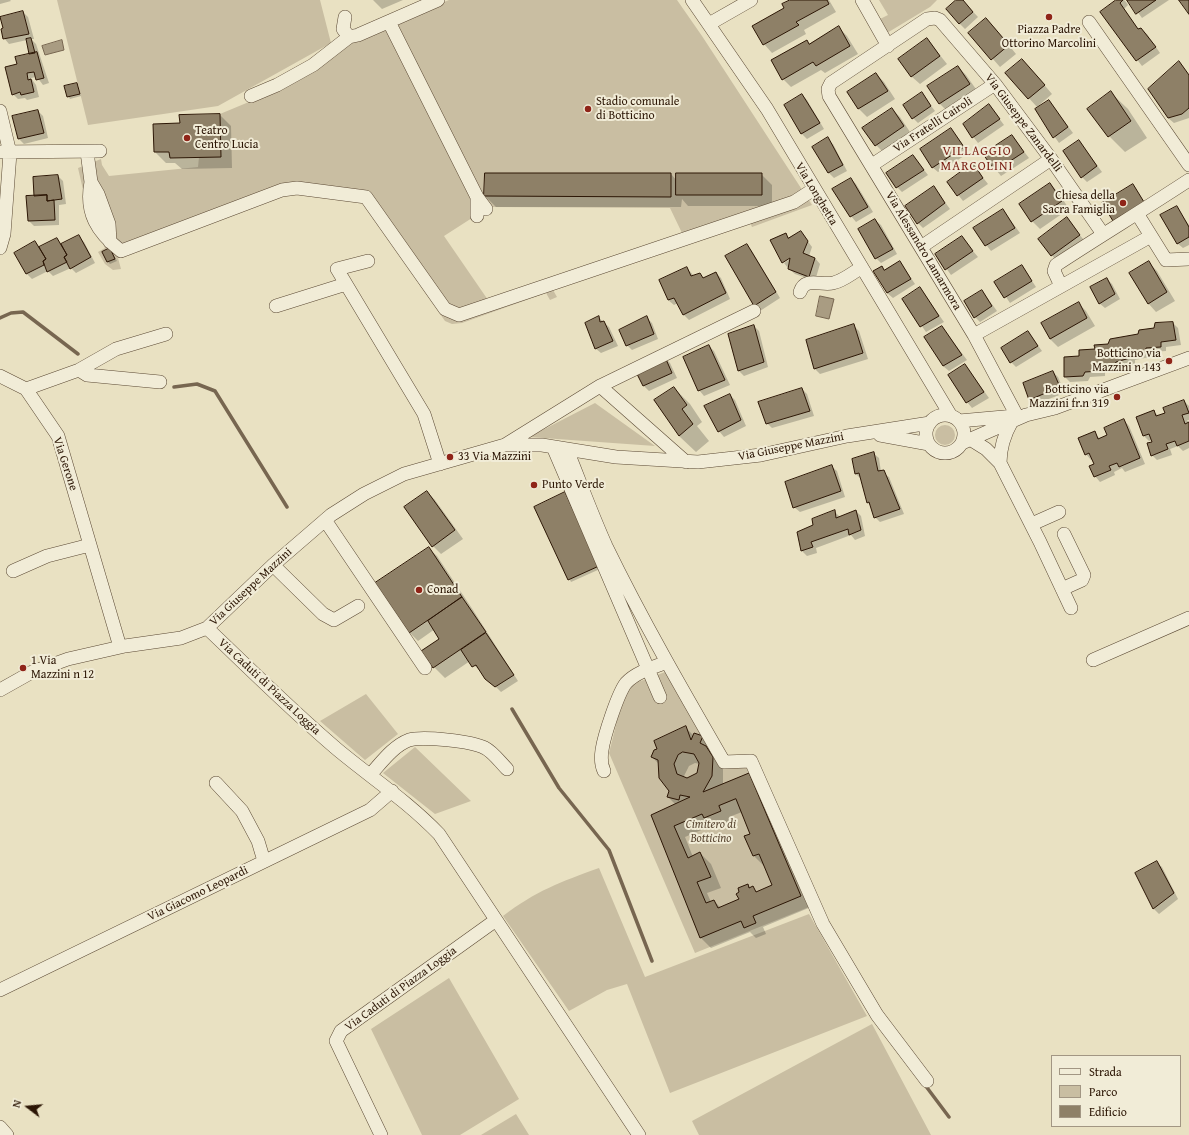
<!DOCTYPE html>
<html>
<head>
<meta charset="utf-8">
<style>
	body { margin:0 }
	#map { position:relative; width:1189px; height:1135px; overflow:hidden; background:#e9e1c2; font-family:"Gentium Book Plus",serif }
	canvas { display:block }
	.legend { position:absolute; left:1051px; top:1055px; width:130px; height:72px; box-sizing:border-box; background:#f1ecd7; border:1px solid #a29683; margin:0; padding:5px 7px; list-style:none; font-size:12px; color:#2c1605 }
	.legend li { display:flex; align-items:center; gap:8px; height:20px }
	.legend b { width:20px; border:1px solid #a29683 }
	.north { position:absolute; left:8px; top:1087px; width:40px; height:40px; -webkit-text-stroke:3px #f1ecd7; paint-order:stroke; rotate:286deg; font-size:11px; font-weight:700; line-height:16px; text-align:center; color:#2c1605 }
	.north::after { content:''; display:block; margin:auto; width:14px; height:18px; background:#2c1605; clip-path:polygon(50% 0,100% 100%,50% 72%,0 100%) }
</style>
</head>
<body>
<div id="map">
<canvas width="1189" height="1135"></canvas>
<ul class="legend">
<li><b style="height:5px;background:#f1ecd7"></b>Strada</li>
<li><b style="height:11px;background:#c9bea2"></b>Parco</li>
<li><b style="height:11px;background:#8e8067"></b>Edificio</li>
</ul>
<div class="north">N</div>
</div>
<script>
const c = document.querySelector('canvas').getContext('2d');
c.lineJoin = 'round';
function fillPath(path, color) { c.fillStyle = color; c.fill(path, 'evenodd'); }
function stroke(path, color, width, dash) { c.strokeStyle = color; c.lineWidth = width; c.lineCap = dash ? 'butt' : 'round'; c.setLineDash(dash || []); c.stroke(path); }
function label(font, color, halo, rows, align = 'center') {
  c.font = font + ' "Gentium Book Plus",serif'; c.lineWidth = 4; c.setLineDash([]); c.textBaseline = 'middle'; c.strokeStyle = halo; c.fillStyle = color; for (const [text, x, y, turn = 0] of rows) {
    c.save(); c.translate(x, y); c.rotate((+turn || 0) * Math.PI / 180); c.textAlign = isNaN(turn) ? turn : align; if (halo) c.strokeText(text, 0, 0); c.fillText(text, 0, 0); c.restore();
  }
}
const green = new Path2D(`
	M57,0H320L331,43L218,106L88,125Z
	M449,0H677L702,36L812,205L752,227L749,220L553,290L557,297L550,300L546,293L462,323L452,324L445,321L362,202L303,194L284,195L118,258L121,269L113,270L105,264L98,252L105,248L86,203L78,168L101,159L102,165L109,176L198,167L199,157H221L220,114L256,99L350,41ZM485,173H671V196H485ZM676,173H762V195H677ZM493,207L670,208L682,233L488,300L444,236L486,209Z
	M879,0H937L930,7L887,33L880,19L888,15Z
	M595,403L655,446L529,437Z
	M935 435a10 10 0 1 1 20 0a10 10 0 1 1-20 0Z
	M665,672L720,765L750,764L809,907L695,953L609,753L623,697L630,685Z
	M366,694L398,734L365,760L320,721Z
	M415,747L471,801L435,814L383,773Z
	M599,868L645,977L809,914L867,1016L670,1093L627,984L607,990L569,1011L503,916C536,891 560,882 599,868Z
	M449,978L519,1099L460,1135H422L371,1029Z
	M872,1024L931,1135H699L692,1121Z
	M516,1114L529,1135H481Z`);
const water = new Path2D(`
	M62,40L64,50L45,55L42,46Z
	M820,296L834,299L829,319L816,316Z`);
const shadow = new Path2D(`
	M0,0H10L11,1L0,4Z
	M373,0H403L382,9Z
	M792,0H829L836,12L804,30L806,34L772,53L764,44Z
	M958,0H962L978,17L965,29L959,23Z
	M1117,0H1124L1126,2L1128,5L1124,9L1139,30L1141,29L1147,34L1160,53L1142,66L1101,12Z
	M1129,0H1169L1142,18Z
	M23,12L28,17L34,39H31L36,44L49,83L43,85L37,77L31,78L36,85L39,97L27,100L25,98L18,99L13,94L18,64L30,55L27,40L9,44L4,38Z
	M994,27L1016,54L1000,67L970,33Z
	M839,28L847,36L858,54L825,73L821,70L791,87L783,79L807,41L810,44Z
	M927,39L947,64L920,84L911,76Z
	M1179,63L1189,75V118L1174,123L1168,118Z
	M958,67L966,75L978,92L948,112L940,104L928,87Z
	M1030,68L1052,94L1037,107L1006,73Z
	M876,74L884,82L895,99L867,117L859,109Z
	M77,84L81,96L70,99L68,96Z
	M1111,93L1128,109L1147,138L1125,152L1109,136Z
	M922,94L935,111L918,123L913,118Z
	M802,95L807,100L824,129L807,139L802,134L786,106Z
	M1049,101L1073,133L1059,143L1036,110Z
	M989,105L1004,125L978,143L964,125Z
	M892,109L900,117L912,135L884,153L876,145Z
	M38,111L43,116L48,138L24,144L19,139Z
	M220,115L231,126L232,168L182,169L175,163H166L155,152L181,124Z
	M951,129L969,153L938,172L932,167Z
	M1012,136L1029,158L1001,176L984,155Z
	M827,139L833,144L847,171L834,178L829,173L813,147Z
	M1079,141L1102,172L1087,182L1082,177Z
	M913,156L928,175L902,192L897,187Z
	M973,165L988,184L963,201L948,182Z
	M671,174L677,181L761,174L772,185V206H688L682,199L681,207H496L485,196Z
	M58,176L63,181L66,204L59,205V225L34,226L29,221L27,197H35Z
	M851,179L856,184L873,212L856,222L851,216Z
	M1050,184L1058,192L1069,209L1040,229L1032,221Z
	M934,187L950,209L923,228L918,223Z
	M1176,207L1189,225V245L1183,248L1177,243Z
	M1003,210L1020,233L991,251L974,229Z
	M1067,219L1087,244L1059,264L1039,239Z
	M875,220L881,225L897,254L881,263L876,258Z
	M801,232L812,247L809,256L815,258L820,264L815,281L795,274L788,268L784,263L794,256L793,255L783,263L772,241L785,235L789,238Z
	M79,237L84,242L95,263L76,273L71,268L53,276L48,271L32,279L27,274L35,242L40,248L56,239L62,245Z
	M962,238L978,257L951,275L937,255Z
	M746,245L752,251L780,298L760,311L755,306Z
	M110,249L117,261L110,264L108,262Z
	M900,262L915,284L893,298L887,293L882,267L885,271Z
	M1149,263L1157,271L1175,301L1156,312L1148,303Z
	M1022,266L1036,287L1010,303L996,282Z
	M687,268L694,276L699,274L704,279L716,273L721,278L730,299L689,320L684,315L678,303L674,305L668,300Z
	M1107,279L1112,284L1120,299L1105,308L1099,303Z
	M920,288L944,322L926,332L903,299Z
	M982,291L997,311L980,322L975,317Z
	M1078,303L1086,311L1095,326L1058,347L1050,339Z
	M599,318L609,327L618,346L601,353L595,348Z
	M647,318L652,323L658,339L632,350L627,345Z
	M1173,323L1178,328L1181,345L1166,347V351L1151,352L1150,357L1135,360V364L1121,367L1120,369L1105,372V376L1090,377L1088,381L1070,382L1065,377L1080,357L1096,350Z
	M754,326L759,331L768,367L744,376L739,371Z
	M854,326L859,331L868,359L820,374L815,369L807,341Z
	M942,327L967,360L949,371L943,366Z
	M1028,332L1042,351L1016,367L1011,362Z
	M709,346L714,351L730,385L704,396L699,390Z
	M665,358L670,363L677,378L649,391L644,386L637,373Z
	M965,365L989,398L972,408L967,402Z
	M1053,372L1058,377L1065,393L1035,404L1030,399Z
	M674,388L690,404L702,422L697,426L709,441L696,452L679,436L655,401Z
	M802,389L807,394L814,416L772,428L767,423Z
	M730,395L735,400L746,426L724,437L719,431Z
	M1184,401L1189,406V420H1187L1189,423V448L1183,451L1178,446L1170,449L1172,455L1157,460L1152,455V440L1149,441L1144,436L1154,412L1159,416Z
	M1124,420L1129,426L1145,464L1125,472L1122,468L1114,472L1115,475L1100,482L1095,476V464L1093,459L1091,460L1086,454L1095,433L1100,439L1108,435Z
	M873,453L879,458L881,472L889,477L904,514L880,522L875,517L872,507L868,503L862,480L856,474L853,460Z
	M831,466L837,471L845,497L800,512L794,507Z
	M427,492L435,500L463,539L441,554L433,546Z
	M565,493L600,569L571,582L535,507Z
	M856,511L861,516L865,536L855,540L851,535L816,548L817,553L807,556L802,551L814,526L835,512L840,517Z
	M428,548L437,556L473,610L518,681L501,692L470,661L445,678L434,667L441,639L435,629L418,641L410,633L376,583Z
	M685,727L694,736L702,737L713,748L711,754L723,769V785L749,774L760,785L811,907L763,927L766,934L756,938L750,932L711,948L700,937L652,816L676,805L668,797L670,791L659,764L652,757ZM695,763L700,764L697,774L687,779L685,778L684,776L689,766ZM742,812L752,834L754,856L765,867L773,886L758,892L747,885L740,900L721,908L714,901L711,902L707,893L721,888L711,864L700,853L693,857L685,837L713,825L716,829L731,822L729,817Z
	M1156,862L1162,867L1178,899L1159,914L1153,908Z`);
const stream = new Path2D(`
	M0,318L11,313L23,312L78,354
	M174,387L197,384L215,391L287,507
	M512,709L559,788L609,850L652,961
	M925,1085L949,1117`);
const building = new Path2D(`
	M790,0H827L829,4L796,22L799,25L763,45L752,26L784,8L782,4Z
	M956,0H963L973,12L959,24L946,9Z
	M1116,0H1123L1120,3L1138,29L1141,28L1156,47L1136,61L1100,12Z
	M1127,0H1156L1136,14Z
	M1179,0H1189V14Z
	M23,11L29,34L3,39L1,29L3,28L0,17Z
	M986,18L1009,45L991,60L968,33Z
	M839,26L850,46L816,66L813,62L782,80L771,60L807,40L809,44Z
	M31,38L35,53L29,54L26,39Z
	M927,38L940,56L911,77L898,59Z
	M37,52L44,78L36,80L34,72L27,73L28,80L31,79L34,92L21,95L20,92L12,95L5,67L17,64L15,57Z
	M1022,59L1045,85L1028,99L1005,73Z
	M1179,61L1189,75V108L1182,114L1168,118L1148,89Z
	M958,66L970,84L939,104L927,86Z
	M876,73L888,91L858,109L847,92Z
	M77,83L80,94L67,97L64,86Z
	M1111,91L1131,121L1108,137L1087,109Z
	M922,92L931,106L912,119L903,105Z
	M802,94L820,123L801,134L784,105Z
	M1049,100L1068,127L1053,138L1035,109Z
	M989,104L1000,119L972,138L963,124Z
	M892,108L904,126L875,146L862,128Z
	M38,110L44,133L18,139L12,116Z
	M220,114L221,157L170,158L169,152H154L153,124L180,123L179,115Z
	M951,128L964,147L932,168L920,149Z
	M1012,135L1024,152L995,171L983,154Z
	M828,137L843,165L828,173L812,147Z
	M1079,140L1097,166L1081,178L1063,151Z
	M913,155L924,170L896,188L886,173Z
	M973,163L983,178L957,196L947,182Z
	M485,173H671V197L484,196Z
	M676,173H762V195H676Z
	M58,175L62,199L47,201V195L34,196L33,177Z
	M851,178L868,207L850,217L832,189Z
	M1050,183L1062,201L1031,222L1019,204Z
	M1133,184L1144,202L1113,221L1102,203Z
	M934,186L945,203L917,224L905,206Z
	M47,195V201L54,200L55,220L28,221L26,196Z
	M1177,206L1189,227V237L1177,244L1160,215Z
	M1003,209L1015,228L985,246L973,228Z
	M1067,217L1080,235L1051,256L1038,239Z
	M875,219L893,249L875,259L858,229Z
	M801,231L808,241L803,253L815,258L809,277L788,269L790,258L782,263L770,240L786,233L788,238Z
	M79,235L91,257L70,269L64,257L67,255L61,244Z
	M962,236L973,251L945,270L935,254Z
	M57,238L67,255L64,257L67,262L47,272L43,261L46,259L39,247Z
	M35,241L46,259L43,261L44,265L26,274L14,253Z
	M747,244L776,292L754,306L725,256Z
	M110,248L115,259L107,262L102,252Z
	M900,261L911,279L887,293L873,271L882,266L884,270Z
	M1149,261L1167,292L1148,304L1129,273Z
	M1022,265L1032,281L1004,298L994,282Z
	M687,267L691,276L700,273L703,278L716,272L726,293L683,315L674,298L668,300L659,280Z
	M1107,278L1115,294L1099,304L1090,287Z
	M920,287L939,316L920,327L902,299Z
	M982,290L992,306L974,318L964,301Z
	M1079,302L1087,318L1050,339L1041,323Z
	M599,316L600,322L604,321L613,341L595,349L585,323Z
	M647,316L654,334L626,346L619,330Z
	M1173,322L1176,340L1161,342V347L1146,348L1145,352L1130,355V358L1116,362L1115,364L1100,367V371L1085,372L1083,376L1064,377V357L1079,356V350L1095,349L1094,345L1108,344L1110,339L1138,334L1139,330L1154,328L1155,323Z
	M854,324L863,353L814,369L806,340Z
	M754,325L764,362L738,371L728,334Z
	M942,326L962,355L943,366L924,337Z
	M1028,331L1038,346L1010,363L1001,348Z
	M709,345L725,380L698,391L683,357Z
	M665,357L672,373L643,386L636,372Z
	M965,364L984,392L966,403L948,375Z
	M1053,371L1060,387L1029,400L1023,383Z
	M674,387L687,405L682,409L693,424L679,436L654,400Z
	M802,388L810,411L766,424L758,402Z
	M730,394L741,420L718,432L704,406Z
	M1184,400L1189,413L1182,415L1185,424L1189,422V441L1177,446L1175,441L1166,444L1168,449L1151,456L1147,443L1152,442L1149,434L1143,436L1136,417L1154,410L1156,416L1165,413L1163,408Z
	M1124,419L1140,458L1119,467L1117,463L1109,466L1111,470L1094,477L1089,466L1094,464L1089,453L1085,455L1078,438L1095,431L1098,439L1107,435L1104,428Z
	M874,452L878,471L884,470L900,509L874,518L869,502L867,503L859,473L855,474L852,459Z
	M832,465L841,491L793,508L785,482Z
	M427,491L455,530L432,547L404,507Z
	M565,492L599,566L568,580L534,507Z
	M835,510L836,518L856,510L861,530L849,535L848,529L811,542L813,547L801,551L797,532L813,525L812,519Z
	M429,547L462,597L409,633L375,583Z
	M462,597L486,632L433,668L421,651L439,639L428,621Z
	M486,633L514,675L495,687L485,679L476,665L472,667L461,650Z
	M686,726L691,740L694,733L703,736L700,743L706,746L713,757L712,776L703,792L749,773L801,896L753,916L756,923L744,928L741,921L700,938L651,815L690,797L680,795L679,800L667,797L669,791L659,778L658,760L651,757L654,750L657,749L654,741ZM683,752L694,754L699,763L697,773L687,778L677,774L674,764L678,755ZM736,799L750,834L744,836L753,856L759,854L772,885L756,892L753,886L749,888L748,884L738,888L739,892L736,894L739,899L718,908L714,900L706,903L697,882L711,877L700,852L688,858L674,826L702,814L704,818L721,811L719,806Z
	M1157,861L1174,893L1153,909L1135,873Z`);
const minor = new Path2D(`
	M692,0L767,109L951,416
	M862,0L888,46
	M345,17L343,29L349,37L358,35L438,0
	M389,22L477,197L486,209
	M1089,22L1189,165
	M709,24L751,0
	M251,96L277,85L313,65L349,37
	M0,111L10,153L4,234L0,248
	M0,152L100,151
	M87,152L91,182L98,194L109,224L110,242
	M872,165L995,84
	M91,182C85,213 97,232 121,251L282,190L297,188L366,197L445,309L459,315L794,202L814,189
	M1138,215L1166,260L1189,259
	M477,216V197
	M921,247L1051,159
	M368,261L337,269L424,414L440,464
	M1061,286L1054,271L1056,265C1100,236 1145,209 1189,180
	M800,292C805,276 821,286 833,283C843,281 852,273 861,268
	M276,306L346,284
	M974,335L1151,236
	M79,370L87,375L160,382
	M0,376L26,389L58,436L120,647
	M600,386L754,311
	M26,389L79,370L116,349L166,334
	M926 434a19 19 0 1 1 38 0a19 19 0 1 1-38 0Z
	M1017,416L974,335L829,96L828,89L831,83L927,19L935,18L940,20L995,84L1051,159L1103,234
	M959,421L1015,416
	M880,435L929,444
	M970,439L986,449L1000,463C1000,448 1004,435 1012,421
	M962,443L1026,415L1055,408L1189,358
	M505,445L600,386L686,462
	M553,447L660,697
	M567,450C580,482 592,515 606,546C642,620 683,691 724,762L751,761L823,924L877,1015L927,1081
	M1000,463L1040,542L1071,608
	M325,520L425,668
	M1032,524L1059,512
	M273,565L323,614L334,620L358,606
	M13,571L47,556L90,545
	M1062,589L1082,580L1084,575L1064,534
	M207,628C250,669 293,712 338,750C373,779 407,801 439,834L639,1135
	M1093,660L1189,618
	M0,690L32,672L68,659L125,646L181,638L207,628L273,565L331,515L364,494L404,474L505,445H542L616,457L698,462L761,455L847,436L930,423
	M604,771C601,765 601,757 602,750C604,736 618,693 626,683C636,672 654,667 667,662
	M370,775C381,763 393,746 409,740C422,736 472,741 485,748C493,752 500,762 507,769
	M216,783L242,811L258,841L264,861
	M0,990L370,810L392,791
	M0,1127L7,1135
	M381,1135L336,1041L341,1031L496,920`);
const markers = [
	[1049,17,4,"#8f2418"],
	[588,109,4,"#8f2418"],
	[187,138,4,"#8f2418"],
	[1123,203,4,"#8f2418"],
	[1169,361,4,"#8f2418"],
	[1117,397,4,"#8f2418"],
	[450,457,4,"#8f2418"],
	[534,485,4,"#8f2418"],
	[419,590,4,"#8f2418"],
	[23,668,4,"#8f2418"]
];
const poiNames = [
	["Piazza Padre",1049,30,"center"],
	["Ottorino Marcolini",1049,44,"center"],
	["Stadio comunale",596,102],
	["di Botticino",596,116],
	["Teatro",195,131],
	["Centro Lucia",195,145],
	["Chiesa della",1115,196,"right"],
	["Sacra Famiglia",1115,210,"right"],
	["Botticino via",1161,354,"right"],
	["Mazzini n 143",1161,368,"right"],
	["Botticino via",1109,390,"right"],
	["Mazzini fr.n 319",1109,404,"right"],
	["33 Via Mazzini",458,457],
	["Punto Verde",542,485],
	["Conad",427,590],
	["1 Via",31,661],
	["Mazzini n 12",31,675]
];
const streetNames = [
	["Via Giuseppe Zanardelli",1023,123,53],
	["Via Fratelli Cairoli",933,125,-33],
	["Via Longhetta",816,194,59],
	["Via Alessandro Lamarmora",923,251,59],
	["Via Giuseppe Mazzini",791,447,-11],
	["Via Gerone",65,464,72],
	["Via Giuseppe Mazzini",251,587,-43],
	["Via Caduti di Piazza Loggia",269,687,43],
	["Via Giacomo Leopardi",198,894,-26],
	["Via Caduti di Piazza Loggia",401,989,-36]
];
const parkNames = [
	["Cimitero di",711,825],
	["Botticino",711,839]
];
const neighbourhoodNames = [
	["VILLAGGIO",977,152],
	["MARCOLINI",977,167]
];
fillPath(green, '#c9bea2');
fillPath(water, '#a99c82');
stroke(water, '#776650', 1);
fillPath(shadow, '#0003');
stroke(stream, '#776650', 3.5);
fillPath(building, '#8e8067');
stroke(building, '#2c1605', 1);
stroke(minor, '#5b4934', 14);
stroke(minor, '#f1ecd7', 13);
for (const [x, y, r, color] of markers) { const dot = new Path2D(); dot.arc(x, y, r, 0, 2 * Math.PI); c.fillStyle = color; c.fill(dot); stroke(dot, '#f1ecd7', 1.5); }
label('12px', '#2c1605', '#f1ecd7', poiNames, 'left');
label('12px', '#2c1605', '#f1ecd7', streetNames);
label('italic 12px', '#5b4834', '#f1ecd7', parkNames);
c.letterSpacing = '1px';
label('13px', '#7a1f14', '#f1ecd7', neighbourhoodNames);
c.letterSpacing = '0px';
</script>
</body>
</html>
